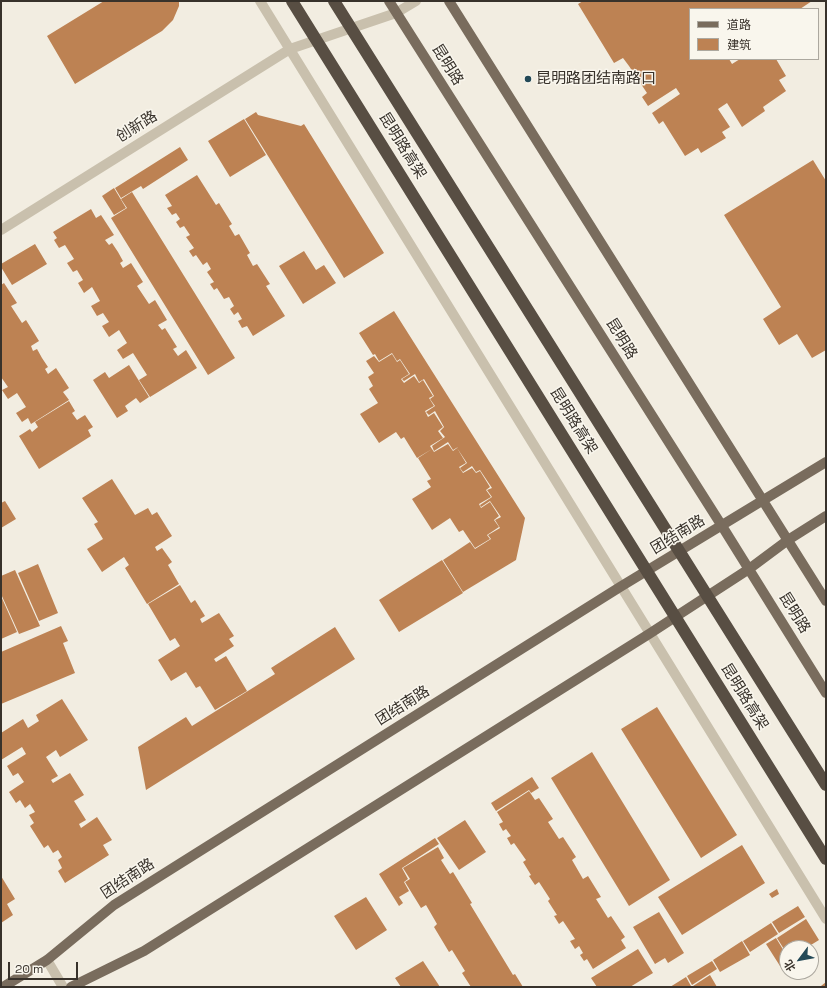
<!DOCTYPE html>
<html>
<head>
<meta charset="utf-8">
<style>
	body { margin:0 }
	#map { position:relative; width:827px; height:988px; overflow:hidden; background:#f2ede1; font-family:"Space Grotesk","Noto Sans SC",sans-serif }
	canvas { display:block }
	.frame { position:absolute; inset:0; border:2px solid #38322b; pointer-events:none }
	.legend { position:absolute; left:689px; top:8px; width:130px; height:52px; box-sizing:border-box; background:#f9f6ed; border:1px solid #aca89f; margin:0; padding:5px 7px; list-style:none; font-size:12px; color:#38322b }
	.legend li { display:flex; align-items:center; gap:8px; height:20px }
	.legend b { width:20px; border:1px solid #aca89f }
	.north { position:absolute; left:779px; top:940px; width:40px; height:40px; box-sizing:border-box; background:#f9f6ed; border:1px solid #aca89f; border-radius:50%; rotate:238deg; font-size:11px; font-weight:700; line-height:16px; text-align:center; color:#38322b }
	.north::after { content:''; display:block; margin:auto; width:14px; height:18px; background:#234957; clip-path:polygon(50% 0,100% 100%,50% 72%,0 100%) }
	.scale { position:absolute; left:8px; top:962px; width:70px; height:18px; box-sizing:border-box; border:2px solid #38322b; border-top:0; padding-left:5px; font-size:12px; line-height:14px; white-space:nowrap; color:#38322b; -webkit-text-stroke:3px #f9f6ed; paint-order:stroke }
</style>
</head>
<body>
<div id="map">
<canvas width="827" height="988"></canvas>
<div class="frame"></div>
<ul class="legend">
<li><b style="height:5px;background:#796c5d"></b>道路</li>
<li><b style="height:11px;background:#bd8253"></b>建筑</li>
</ul>
<div class="north">北</div>
<div class="scale">20 m</div>
</div>
<script>
const c = document.querySelector('canvas').getContext('2d');
c.lineJoin = 'round';
function fillPath(path, color) { c.fillStyle = color; c.fill(path, 'evenodd'); }
function stroke(path, color, width, dash) { c.strokeStyle = color; c.lineWidth = width; c.lineCap = dash ? 'butt' : 'round'; c.setLineDash(dash || []); c.stroke(path); }
function label(font, color, halo, rows, align = 'center') {
  c.font = font + ' "Space Grotesk","Noto Sans SC",sans-serif'; c.lineWidth = 3; c.setLineDash([]); c.textBaseline = 'middle'; c.strokeStyle = halo; c.fillStyle = color; for (const [text, x, y, turn = 0] of rows) {
    c.save(); c.translate(x, y); c.rotate((+turn || 0) * Math.PI / 180); c.textAlign = isNaN(turn) ? turn : align; if (halo) c.strokeText(text, 0, 0); c.fillText(text, 0, 0); c.restore();
  }
}
const building = new Path2D(`
	M104,1H179V6L173,20L162,31L75,84L47,36Z
	M583,1H812L800,9H690V59H729L732,64L740,59H776L786,76L779,80L786,91L763,107L765,111L742,127L727,103L718,109L730,127L722,132L726,138L701,153L698,148L685,156L663,121L659,124L652,113L680,94L676,88L648,106L642,97L647,93L629,66L623,58L614,63L578,4Z
	M256,112L258,115L301,126L304,124L384,253L344,278L245,119Z
	M244,119L266,155L230,177L208,141Z
	M180,147L188,160L143,189L141,186L121,198L115,188Z
	M813,160L826,181V350L812,358L797,334L779,345L763,319L781,307L724,215Z
	M197,175L216,205L219,203L232,224L229,226L235,236L239,234L250,253L247,255L253,266L257,264L270,284L266,286L285,316L253,336L247,326L242,328L238,321L242,319L238,312L234,315L230,309L234,306L229,297L224,299L217,288L214,290L210,284L214,282L207,272L211,269L207,262L203,265L196,255L193,257L189,251L194,248L186,237L190,235L184,226L180,228L176,222L180,219L176,213L172,215L167,208L172,206L165,195Z
	M114,188L126,208L114,215L102,196Z
	M132,192L235,358L208,375L111,218L127,208L121,199Z
	M91,209L96,218L101,215L114,235L105,240L109,245L112,243L118,252L123,261L120,263L123,268L131,263L143,282L137,286L149,304L155,300L167,320L158,325L162,330L165,328L177,347L173,349L178,356L186,350L197,368L150,397L139,380L147,375L133,353L123,359L117,350L127,343L119,330L109,337L102,326L109,322L103,313L97,316L91,306L100,301L92,287L84,293L78,283L83,280L77,270L73,272L67,263L74,259L65,245L59,248L54,240L57,238L53,232Z
	M35,244L47,264L12,285L1,267V264Z
	M304,251L316,270L324,265L336,283L303,304L279,266Z
	M4,283L17,303L11,306L22,323L26,320L39,341L31,346L33,351L37,349L42,358L48,367L45,369L48,374L56,368L69,388L63,392L69,400L31,424L28,418L22,422L16,413L26,407L17,393L8,399L2,390L8,387L1,377V285Z
	M394,311L525,518L516,560L463,592L443,560L470,542L475,549L491,539L488,535L500,528L495,520L501,517L490,501L481,507L480,505L492,497L487,490L492,488L480,470L476,472L472,466L463,472L460,468L467,463L457,448L458,447L453,450L448,442L434,451L432,446L445,437L440,431L445,426L444,427L435,411L429,415L426,412L435,406L430,399L434,396L424,379L419,382L415,374L404,381L402,379L410,374L400,359L397,361L392,353L379,361L375,354L373,355L359,333Z
	M392,354L397,362L400,360L409,374L401,379L404,383L414,376L419,383L423,380L433,396L429,398L434,406L425,411L428,417L434,413L443,427L438,431L443,438L430,446L432,449L417,458L404,437L401,439L396,432L379,443L360,414L378,403L369,389L373,386L368,377L374,373L366,361L374,356L379,362Z
	M129,365L149,397L140,403L136,398L125,406L128,411L117,418L93,380L105,372L109,378Z
	M69,401L75,411L72,413L77,420L85,415L93,427L88,430L91,436L39,469L19,436L30,429L32,432L38,427L35,422Z
	M448,444L453,451L457,448L466,463L459,467L463,473L472,468L476,473L480,471L490,487L486,490L491,497L479,504L481,508L490,502L499,516L494,520L499,527L487,535L490,539L475,548L463,530L459,532L450,518L432,530L412,499L431,487L427,481L431,479L418,458L432,449L434,452Z
	M112,479L135,515L148,508L152,515L157,512L172,536L155,547L157,551L162,548L172,562L168,565L179,584L147,604L125,568L129,565L124,557L102,572L87,549L103,539L94,524L98,522L82,498Z
	M5,501L16,519L1,528V503Z
	M442,560L463,593L399,632L379,600Z
	M38,564L58,613L39,621L18,573Z
	M15,570L40,626L19,634L1,594V576Z
	M180,585L191,603L195,600L205,616L200,619L202,623L219,613L234,636L229,639L234,646L214,659L216,662L226,656L247,691L215,710L200,686L196,688L186,672L171,681L158,660L180,646L175,638L170,641L148,604Z
	M1,596L17,632L1,639Z
	M61,626L68,641L63,643L75,673L1,704V652Z
	M335,627L355,659L146,790L138,747L186,717L192,726L275,674L271,668Z
	M62,699L88,740L60,757L56,750L46,757L58,776L51,780L53,783L70,773L84,795L74,801L86,820L79,824L81,828L97,817L112,840L103,845L109,855L65,883L58,871L62,868L58,860L62,857L58,850L53,853L48,845L44,848L30,826L34,823L29,815L35,812L30,804L25,808L20,800L16,803L9,792L24,782L18,773L13,776L7,766L26,754L22,747L1,760V733L23,719L28,728L39,721L36,715Z
	M657,707L737,835L701,858L621,729Z
	M592,752L670,880L629,906L551,778Z
	M532,777L539,788L531,793L529,790L496,811L491,803Z
	M529,791L535,800L539,798L553,819L548,822L559,839L563,837L576,857L572,860L583,879L588,876L601,897L596,899L608,918L611,916L625,937L621,940L626,948L593,969L587,959L584,961L580,955L583,953L579,946L575,949L570,941L575,939L563,921L559,924L554,916L557,915L548,901L550,899L539,882L535,885L529,876L531,875L523,862L526,860L514,843L511,845L507,838L511,836L506,829L503,831L499,824L503,822L497,812Z
	M465,820L486,852L459,870L437,838Z
	M435,838L439,844L402,868L408,879L404,882L409,891L399,897L403,903L399,906L379,874Z
	M742,845L765,883L682,935L658,897Z
	M438,847L444,858L441,860L450,874L453,872L472,903L470,904L513,975L515,974L523,987H471L462,973L465,971L452,950L449,952L434,927L437,924L426,905L421,908L405,882L410,879L403,868Z
	M1,876L15,899L7,904L13,915L1,923Z
	M777,889L779,894L772,898L769,894Z
	M366,897L387,930L356,950L334,916Z
	M798,906L805,917L779,933L772,922Z
	M659,912L684,953L668,963L665,958L655,964L633,927Z
	M806,919L819,940L806,948H787V954L777,938Z
	M771,923L778,934L750,952L743,941Z
	M776,938L787,956V961L780,966L766,944Z
	M742,941L750,955L720,972L713,960Z
	M638,949L653,973L630,987H597L591,978Z
	M423,961L440,987H401L395,978Z
	M712,961L717,969L692,985L687,976Z
	M710,975L717,987H694L693,986Z
	M686,977L691,986L670,987Z
	M826,982V987H821V986Z`);
const minor = new Path2D(`
	M260,1L826,919
	M1,230L290,49L396,13L416,1
	M47,960L63,987`);
const major = new Path2D(`
	M389,1L722,526L826,693
	M449,1L826,601
	M3,987L47,960L114,905L620,587L826,462
	M71,987L144,951L649,634L749,569L788,540L826,516`);
const highwayBridge = new Path2D(`
	M292,1L826,859
	M334,1L826,785`);
const markers = [
	[528,79,4,"#234957"]
];
const streetNames = [
	["昆明路",447,65,58],
	["创新路",137,127,-32],
	["昆明路高架",402,146,58],
	["昆明路",621,339,58],
	["昆明路高架",573,421,58],
	["团结南路",678,535,-31],
	["昆明路",794,613,58],
	["昆明路高架",744,697,58],
	["团结南路",403,706,-32],
	["团结南路",128,879,-33]
];
const poiNames = [
	["昆明路团结南路口",536,79]
];
fillPath(building, '#bd8253');
stroke(minor, '#c9c0ad', 10);
stroke(major, '#796c5d', 10);
stroke(highwayBridge, '#584e43', 12);
for (const [x, y, r, color] of markers) { const dot = new Path2D(); dot.arc(x, y, r, 0, 2 * Math.PI); c.fillStyle = color; c.fill(dot); stroke(dot, '#f9f6ed', 1.5); }
label('15px', '#38322b', '#f9f6ed', streetNames);
label('15px', '#38322b', '#f9f6ed', poiNames, 'left');
</script>
</body>
</html>
